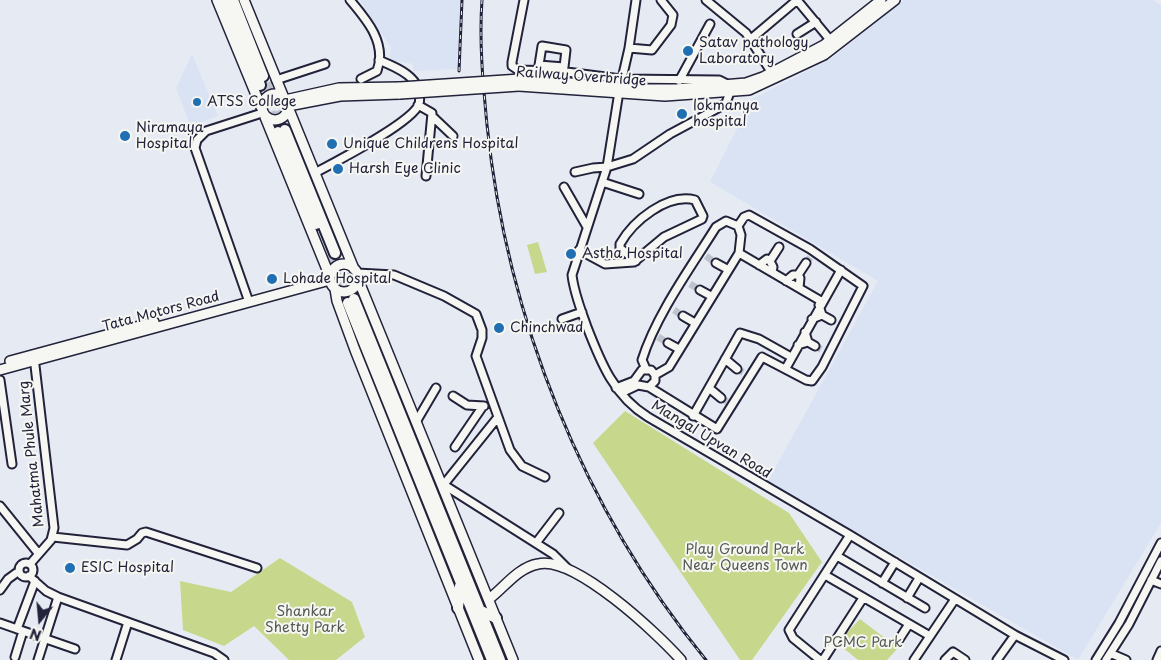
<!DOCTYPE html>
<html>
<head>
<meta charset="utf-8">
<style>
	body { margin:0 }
	#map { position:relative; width:1161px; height:660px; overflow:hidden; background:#e6ebf3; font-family:"Playpen Sans",sans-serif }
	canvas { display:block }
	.north { position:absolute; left:15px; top:595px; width:50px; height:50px; -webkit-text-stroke:4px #f6f6f2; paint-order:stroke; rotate:197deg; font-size:14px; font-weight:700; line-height:20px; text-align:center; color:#22223b }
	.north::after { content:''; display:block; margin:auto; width:18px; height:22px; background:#22223b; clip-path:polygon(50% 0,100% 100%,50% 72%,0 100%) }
</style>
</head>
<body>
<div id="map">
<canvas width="1161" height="660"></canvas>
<div class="north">N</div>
</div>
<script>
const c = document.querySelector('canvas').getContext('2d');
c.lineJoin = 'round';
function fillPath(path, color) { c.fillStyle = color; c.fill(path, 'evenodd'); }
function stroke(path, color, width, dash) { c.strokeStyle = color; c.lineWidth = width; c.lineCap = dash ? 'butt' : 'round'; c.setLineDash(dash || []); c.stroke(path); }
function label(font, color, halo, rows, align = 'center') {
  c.font = font + ' "Playpen Sans",sans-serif'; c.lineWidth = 4; c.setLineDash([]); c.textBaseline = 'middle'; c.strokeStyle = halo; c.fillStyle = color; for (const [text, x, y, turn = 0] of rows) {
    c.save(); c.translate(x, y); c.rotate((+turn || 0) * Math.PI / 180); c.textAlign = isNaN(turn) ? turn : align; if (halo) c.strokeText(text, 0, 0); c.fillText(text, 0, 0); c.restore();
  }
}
const built = new Path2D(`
	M360,0H460L457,69L413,71V64L389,60L391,48Z
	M904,0H1153L1161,5V523L1078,660L768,481L878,281L710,182L752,99L829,60Z
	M192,54L218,116L191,127L176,88Z`);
const green = new Path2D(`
	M538,242L547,272L535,274L527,245Z
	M625,411L789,513L822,562L752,660H740L593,443Z
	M280,558L352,602L365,637L336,660H289L254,626L224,646L183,630L180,581L231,592Z
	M860,619L898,648L887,660H858L837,643Z`);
const minorTunnel = new Path2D(`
	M706,256L716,263
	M806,263L812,255
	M690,284L700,290
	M674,310L683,316
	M658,337L668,343
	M815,346L824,351
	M737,369L747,375
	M721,398L729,403`);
const highwayTunnel = new Path2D(`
	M266,83L285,130
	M265,98L278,132
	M328,255L348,303
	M344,275L354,299`);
const minor = new Path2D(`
	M350,0C367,20 387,43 377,71L361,79
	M524,0L512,62V66L518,70L559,71L621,79L719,80L727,84
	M706,0L746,33L772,73
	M797,0L831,41
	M797,34L816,22
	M751,39L797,0
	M542,46L566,50L564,67L539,65Z
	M629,48L652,50L671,25L673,15L661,0
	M276,80L325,64
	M679,81L710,24
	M621,83L629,48L636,0
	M618,98L607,167L572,275C574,293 581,310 587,327C601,363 614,396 648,417L850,535L1015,635L1064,660
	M418,105L432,113L426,176
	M433,117L453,136
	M575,172L593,168L607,167L633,159L670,134L722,106L726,103L730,92
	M315,173C335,162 412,123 419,104C421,96 418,85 412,79C404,70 390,65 379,60
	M602,182L639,194
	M564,187L587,227
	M579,250L605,264L634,262L664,237L702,219L703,216L695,200C667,193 633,221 620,244V248L636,261
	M739,253L821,301
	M770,261L779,247
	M716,263L727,269
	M759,265L767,259L770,261L773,267L772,272
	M357,273L394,275L444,296L476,314L482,330V338L476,356L510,450L522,466L545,477
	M798,275L806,263
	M786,281L793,275H798L800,278L799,288
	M700,290L711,296
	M249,302L195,148L197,140L206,131L262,113
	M822,315L831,320
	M683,316L695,323
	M562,319L582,312
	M812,319L822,315L819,305
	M808,342L815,346
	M668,343L679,349
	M798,345L808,342L805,332
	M725,359L737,369
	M786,368L841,270
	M646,369L642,360C656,315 691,267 716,227L726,221L738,226L741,235L739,253L669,367L655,375
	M0,380L12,464
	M649,387L717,429L762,357L806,380L812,381L822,367L863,286L810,249L749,215L744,217L738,226
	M616,388L634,381L642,370H651L655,375V381L649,387L638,385L621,393
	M709,388L721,398
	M453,396L467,405L484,406
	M693,416L740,333L759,339L791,357
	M416,422L436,388
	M455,447L483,406
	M441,483L553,554L568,569
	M445,483L498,417
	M0,506L38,553
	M53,537L127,545L137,539L142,533L146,532L257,568
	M536,543L559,513
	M837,556L925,608
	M19 570a7 7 0 1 1 14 0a7 7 0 1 1-14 0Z
	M30,564L51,540L54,528L34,357
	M825,575L930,636
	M29,576L46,591L58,597L214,653L224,660
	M1151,580L1161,584
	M882,583L895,562
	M0,590L8,579L19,571
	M907,598L919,578
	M0,623L75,649
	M17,629L35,581
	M898,641L909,624
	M1112,654L1126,660
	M15,657L23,631
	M38,660L58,597
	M116,660L128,622
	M820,660L793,638L789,630L850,535
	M823,660L863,598
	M914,660L955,599
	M945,660L953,652L965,660
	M997,660L1015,635
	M1096,660L1119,623L1161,543
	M1106,660L1129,624L1161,561
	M1157,660L1161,651`);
const major = new Path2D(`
	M217,0L261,107
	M244,0L284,98
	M520,79L644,89H676L746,83L763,77L824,45L881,0
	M519,86L665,96L749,90L824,55L895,0
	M262 107a13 13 0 1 1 26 0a13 13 0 1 1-26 0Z
	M285,100L339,88L400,87
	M288,106L340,96L400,94
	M288,107L354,269
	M265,117L330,277
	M330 278a14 14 0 1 1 28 0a14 14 0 1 1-28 0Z
	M358,279L513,660
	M335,289L337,301L355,350L479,660
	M10,361L154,322
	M0,370L330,280
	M489,599C505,587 517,568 538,564C574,555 657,633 681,660`);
const highway = new Path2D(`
	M224,0L260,85
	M233,0L263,76
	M285,130L335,253
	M278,132L316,224
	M354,299L500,660
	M348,303L492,660
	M458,608L460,586
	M479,610L496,618`);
const rail = new Path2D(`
	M482,0C479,42 483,83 487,125C507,319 583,509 706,660
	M459,71L462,0`);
const majorBridge = new Path2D(`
	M400,87L520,79
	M400,94L519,86`);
const markers = [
	[688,51,6,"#1f6fb2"],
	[197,102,5,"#1f6fb2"],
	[682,114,6,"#1f6fb2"],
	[125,136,6,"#1f6fb2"],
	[332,144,6,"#1f6fb2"],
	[338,169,6,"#1f6fb2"],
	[571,254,6,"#1f6fb2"],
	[272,279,6,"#1f6fb2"],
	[499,328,6,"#1f6fb2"],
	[70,568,6,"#1f6fb2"]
];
const poiNames = [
	["Satav pathology",699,43],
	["Laboratory",699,59],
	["ATSS College",207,102],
	["lokmanya",693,106],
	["hospital",693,122],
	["Niramaya",136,128],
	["Hospital",136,144],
	["Unique Childrens Hospital",343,144],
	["Harsh Eye Clinic",349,169],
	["Astha Hospital",582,254],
	["Lohade Hospital",283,279],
	["Chinchwad",510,328],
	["ESIC Hospital",81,568]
];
const streetNames = [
	["Railway Overbridge",581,77,4],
	["Tata Motors Road",161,312,-15],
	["Mangal Upvan Road",711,440,31],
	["Mahatma Phule Marg",32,454,-96]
];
const parkNames = [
	["Play Ground Park",745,550],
	["Near Queens Town",745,566],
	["Shankar",305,612],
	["Shetty Park",305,628],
	["PCMC Park",863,643]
];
fillPath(built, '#dae3f4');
fillPath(green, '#c7d88d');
stroke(minorTunnel, '#bfc3ce', 7, [7, 3.5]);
stroke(highwayTunnel, '#bfc3ce', 10, [10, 5]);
stroke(minor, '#22223b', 11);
stroke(major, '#22223b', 12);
stroke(highway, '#22223b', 14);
stroke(minor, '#f6f6f2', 7);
stroke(major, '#f6f6f2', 9);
stroke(highway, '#f6f6f2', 10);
stroke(rail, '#22223b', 3);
stroke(rail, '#f6f6f2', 1, [4]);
stroke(majorBridge, '#22223b', 12, []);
stroke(majorBridge, '#f6f6f2', 9);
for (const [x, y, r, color] of markers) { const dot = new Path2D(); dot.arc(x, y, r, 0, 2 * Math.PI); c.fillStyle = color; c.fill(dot); stroke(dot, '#f6f6f2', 2); }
label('14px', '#22223b', '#f6f6f2', poiNames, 'left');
label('14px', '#22223b', '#f6f6f2', streetNames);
label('14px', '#545954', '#f6f6f2', parkNames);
</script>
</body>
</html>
